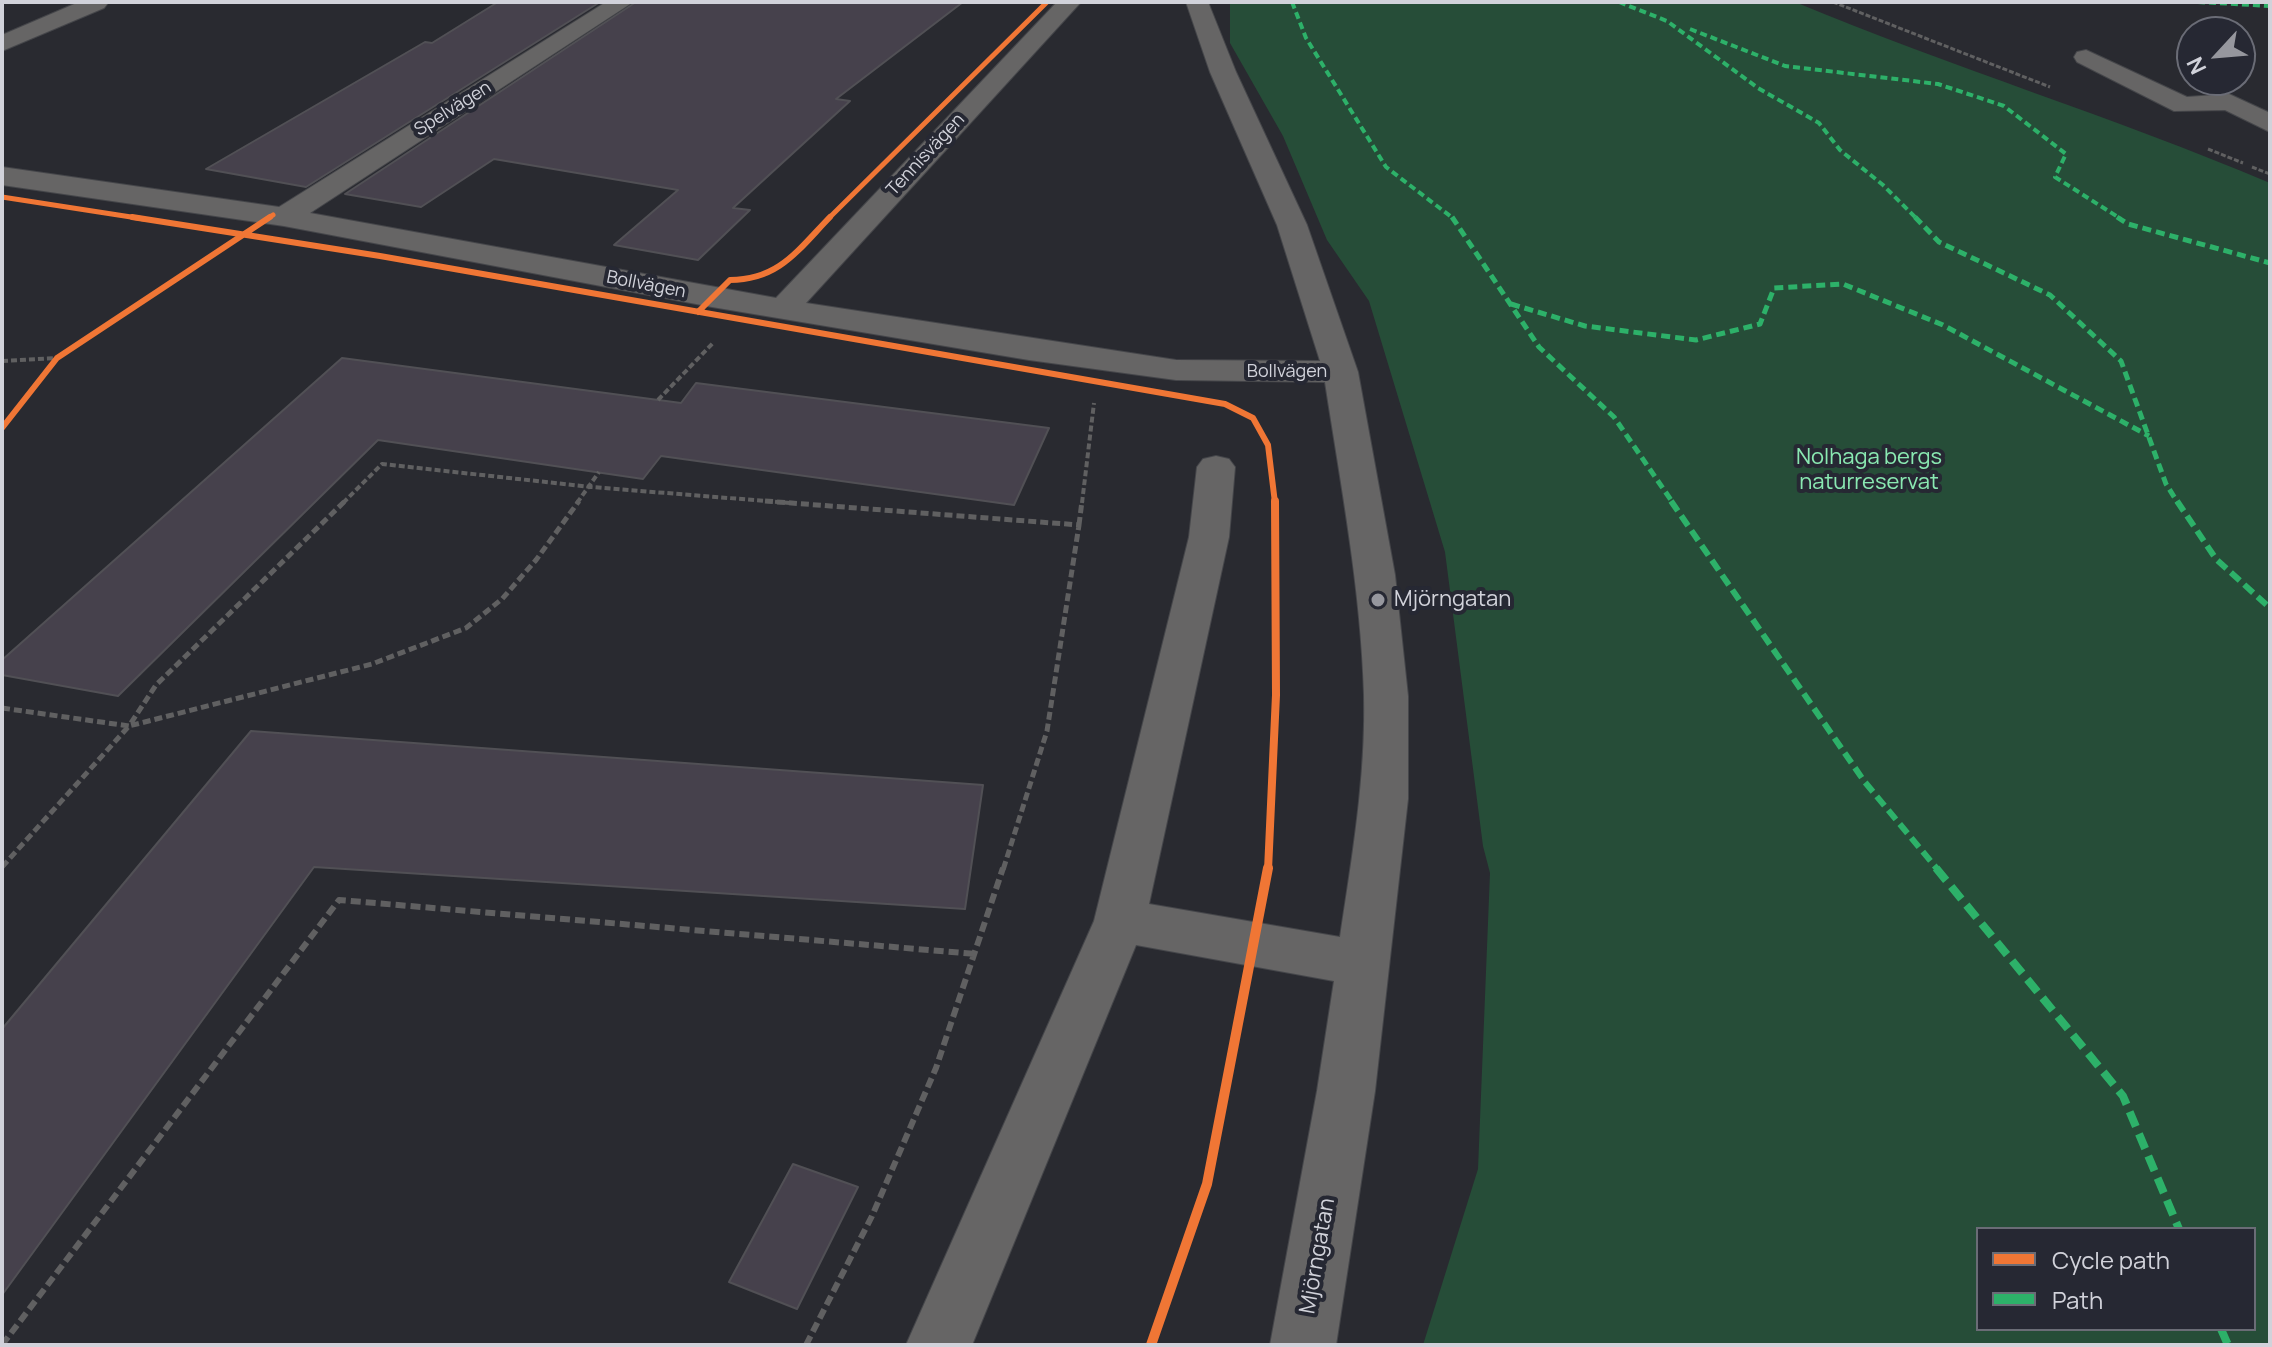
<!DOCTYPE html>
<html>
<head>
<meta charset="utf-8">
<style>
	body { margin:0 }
	#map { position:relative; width:2272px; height:1347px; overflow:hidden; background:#292a30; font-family:Manrope,sans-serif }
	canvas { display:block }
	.frame { position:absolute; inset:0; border:4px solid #d1d2da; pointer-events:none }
	.legend { position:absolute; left:1976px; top:1227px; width:280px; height:104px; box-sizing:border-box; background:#262833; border:2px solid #6a6c76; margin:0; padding:10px 14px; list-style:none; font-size:24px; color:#d1d2da }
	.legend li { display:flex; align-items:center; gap:16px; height:40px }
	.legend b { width:40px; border:2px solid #6a6c76 }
	.north { position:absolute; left:2176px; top:16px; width:80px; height:80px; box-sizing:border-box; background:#262833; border:2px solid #6a6c76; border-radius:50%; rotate:244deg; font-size:22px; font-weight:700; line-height:32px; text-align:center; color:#d1d2da }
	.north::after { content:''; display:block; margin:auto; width:28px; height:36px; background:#96979e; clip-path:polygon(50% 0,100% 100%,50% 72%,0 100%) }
</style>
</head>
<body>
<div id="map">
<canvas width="2272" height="1347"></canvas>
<div class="frame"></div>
<ul class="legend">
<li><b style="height:10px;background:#f07635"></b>Cycle path</li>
<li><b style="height:10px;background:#2db169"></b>Path</li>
</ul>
<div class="north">N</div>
</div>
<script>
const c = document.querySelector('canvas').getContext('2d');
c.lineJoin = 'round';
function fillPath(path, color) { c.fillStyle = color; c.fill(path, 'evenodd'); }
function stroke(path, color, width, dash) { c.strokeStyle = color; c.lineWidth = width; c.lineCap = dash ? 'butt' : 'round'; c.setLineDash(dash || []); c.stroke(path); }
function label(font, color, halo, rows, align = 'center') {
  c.font = font + ' Manrope,sans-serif'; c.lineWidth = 8; c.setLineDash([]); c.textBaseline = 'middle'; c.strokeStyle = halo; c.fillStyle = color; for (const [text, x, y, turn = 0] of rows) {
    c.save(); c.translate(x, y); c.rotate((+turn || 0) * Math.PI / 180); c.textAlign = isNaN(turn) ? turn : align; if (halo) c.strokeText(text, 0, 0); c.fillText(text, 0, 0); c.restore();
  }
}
const green = new Path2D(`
	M1230,2H1795C1951,67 2114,117 2270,183V1345H1423L1478,1169L1490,873L1483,846L1445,552L1369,301L1327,240L1283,136L1230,43ZM1978,1229H2254V1329H1978Z`);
const building = new Path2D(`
	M498,2H600L306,187L206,169L425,42L432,43Z
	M636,2H963L836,99L850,101L733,208L750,210L698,260L614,245L678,190L494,159L421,207L345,194Z
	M342,358L681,403L696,383L1049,428L1014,505L661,456L643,479L378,440L118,696L2,675V660Z
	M251,731L983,785L965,909L314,867L2,1295V1029Z
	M793,1164L858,1187L797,1309L729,1282Z`);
const pathFar3 = new Path2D(`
	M1833,2L2050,87
	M2208,149L2243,163
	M2252,167L2270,174`);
const pathFar2 = new Path2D(`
	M2,361L57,358
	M658,400L713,343
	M343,503L382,464L591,487L791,503
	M577,503L599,472
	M1082,503L1094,403`);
const pathFar1 = new Path2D(`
	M765,501L1079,525L1047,731L1003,870
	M1079,525L1082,501
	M2,708L129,726L156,685L345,501
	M2,867L129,726L372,664L466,628L502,599L536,560L579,501`);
const path = new Path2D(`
	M2,1345L339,900L976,954
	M806,1345L872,1216L936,1068L1003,868`);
const minor = new Path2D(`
	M79,2L108,3L104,8L2,51V35Z
	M606,2H633L310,213L776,298L1057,2H1081L806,303L1176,360L1320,361L1277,225L1210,72L1186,2H1208L1236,72L1307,225L1358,372L1395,575L1408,696V799L1375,1091L1336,1345H1270L1317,1091L1334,981L1136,945L972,1345H906L1094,921L1189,537L1197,467L1203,459L1216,456L1229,459L1235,467L1229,537L1149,904L1340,937C1352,857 1366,777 1364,695C1361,590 1341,486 1325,382L1176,380L1029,360L712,307L284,226L2,185V167L279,207Z
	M2086,50L2187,97L2229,94L2270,113V132L2225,110L2174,111L2077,62L2074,57L2077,52Z`);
const quietFar3 = new Path2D(`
	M1292,2L1306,38L1386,167L1454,219
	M1619,2L1667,21L1758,88L1819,123L1840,150L1883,185L1917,219
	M2198,2L2270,6
	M1690,29L1785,66L1938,84L2004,106L2066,154L2055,177L2121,219`);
const quietFar2 = new Path2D(`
	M1452,217L1539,347L1614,417L1673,503
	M1915,217L1939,242L2050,295L2121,361L2166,484L2178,503
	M2117,217L2128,224L2270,263
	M1511,304L1585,326L1696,340L1760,324L1774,288L1843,284L1943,325L2149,436`);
const quietFar1 = new Path2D(`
	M1671,501L1864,781L1938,870
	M2177,501L2216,559L2270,608`);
const quiet = new Path2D(`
	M1936,868L2123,1096L2179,1229
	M2221,1329L2228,1345`);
const cyclewayFar3 = new Path2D(`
	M2,197L144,219
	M267,219L273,215
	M828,219L1047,2`);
const cyclewayFar2 = new Path2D(`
	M132,217L380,256L1225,404L1253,418L1268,445L1275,503
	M698,312L730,280C779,280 798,250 830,217
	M2,428L57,358L270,217`);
const cyclewayFar1 = new Path2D(`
	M1268,870L1276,695L1275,501`);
const cycleway = new Path2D(`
	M1151,1345L1207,1184L1268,868`);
const markers = [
	[1378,600,8,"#96979e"]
];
const farStreetnames = [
	["Spelvägen",453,109,-32],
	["Tennisvägen",926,155,-47],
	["Bollvägen",646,285,11],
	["Bollvägen",1287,372]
];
const parkNames = [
	["Nolhaga bergs",1869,458],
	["naturreservat",1869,483]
];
const poiNames = [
	["Mjörngatan",1394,600]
];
const streetNames = [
	["Mjörngatan",1318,1256,-80]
];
fillPath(green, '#264d38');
fillPath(building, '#46414c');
stroke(building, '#515055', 2);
stroke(minor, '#45464a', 2);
stroke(pathFar3, '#606061', 3, [5, 2]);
stroke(pathFar2, '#606061', 4, [6, 3]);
stroke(pathFar1, '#606061', 5, [8, 4]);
stroke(path, '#606061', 6, [10, 5]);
fillPath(minor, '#666565');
stroke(quietFar3, '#2db169', 4, [7, 4]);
stroke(quietFar2, '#2db169', 5, [9, 5]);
stroke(quietFar1, '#2db169', 6, [12, 6]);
stroke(quiet, '#2db169', 8, [16, 8]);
stroke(cyclewayFar3, '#f07635', 5);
stroke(cyclewayFar2, '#f07635', 6);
stroke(cyclewayFar1, '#f07635', 8);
stroke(cycleway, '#f07635', 10);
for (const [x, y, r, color] of markers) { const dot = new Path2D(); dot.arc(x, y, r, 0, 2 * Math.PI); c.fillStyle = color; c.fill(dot); stroke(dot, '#262833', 3); }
label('18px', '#d1d2da', '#262833', farStreetnames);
label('22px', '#8ae9b2', '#262833', parkNames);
label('22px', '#d1d2da', '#262833', poiNames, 'left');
label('22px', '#d1d2da', '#262833', streetNames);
</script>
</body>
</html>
